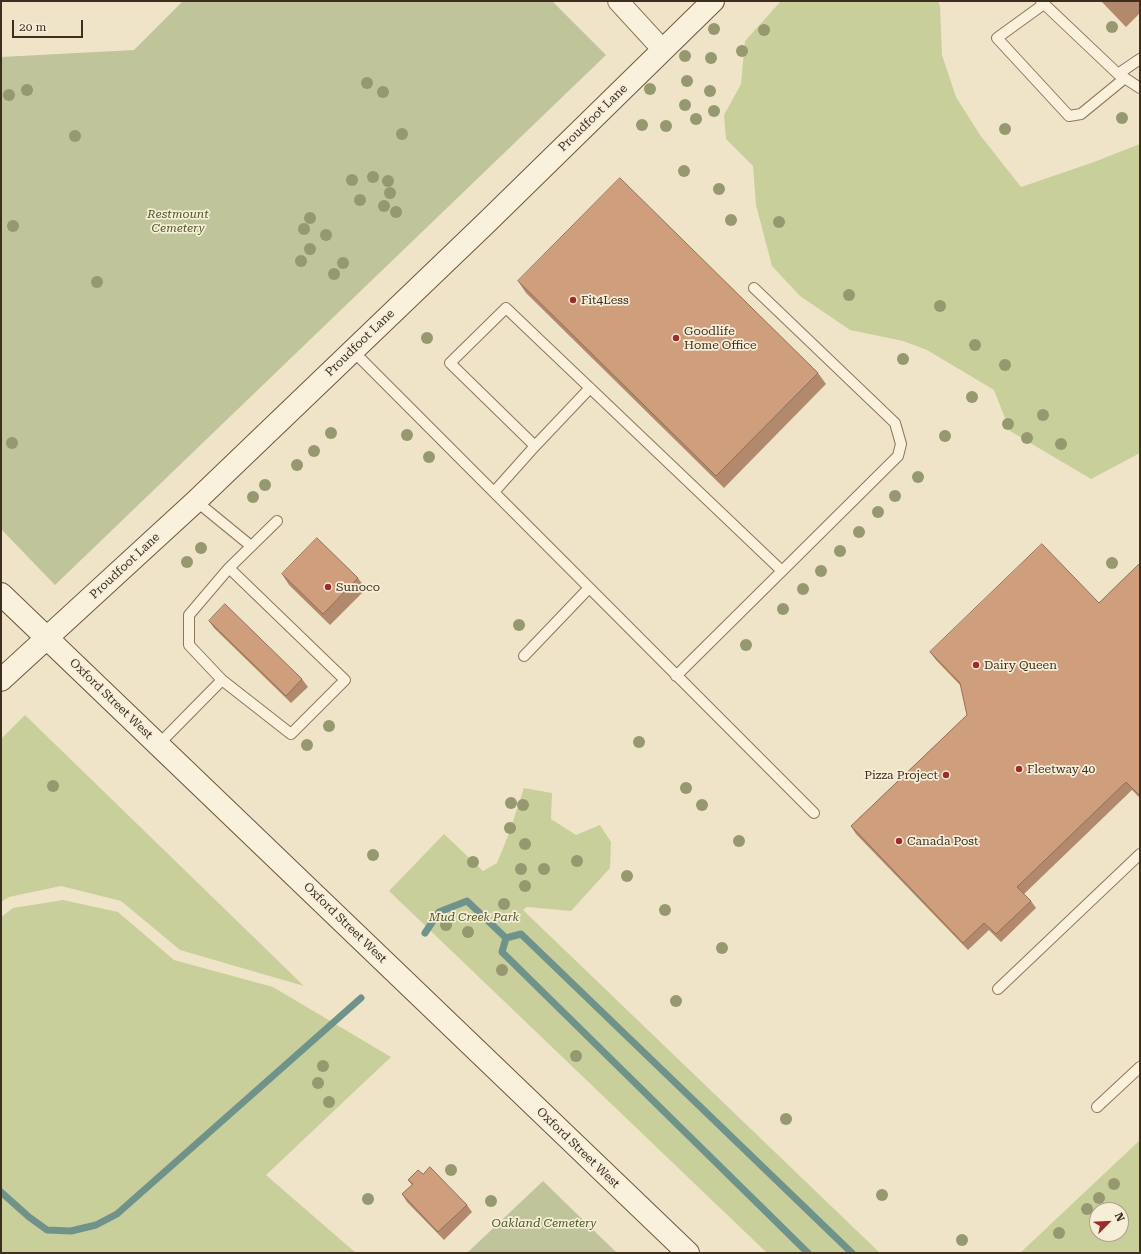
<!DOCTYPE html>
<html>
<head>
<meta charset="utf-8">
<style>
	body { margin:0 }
	#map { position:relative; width:1141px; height:1254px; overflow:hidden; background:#f0e4c8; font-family:"Roboto Serif",serif }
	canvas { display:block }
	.frame { position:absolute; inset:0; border:2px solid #3d2e20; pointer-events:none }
	.north { position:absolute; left:1089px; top:1202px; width:40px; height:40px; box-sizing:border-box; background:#f7eed8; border:1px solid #ada18e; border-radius:50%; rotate:66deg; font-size:11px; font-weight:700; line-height:16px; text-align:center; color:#3d2e20 }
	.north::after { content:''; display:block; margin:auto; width:14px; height:18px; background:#9e2a2b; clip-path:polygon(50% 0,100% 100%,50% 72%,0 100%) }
	.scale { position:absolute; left:12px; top:20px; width:71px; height:18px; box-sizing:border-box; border:2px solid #3d2e20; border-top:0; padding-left:5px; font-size:12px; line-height:14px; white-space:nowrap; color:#3d2e20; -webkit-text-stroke:3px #f7eed8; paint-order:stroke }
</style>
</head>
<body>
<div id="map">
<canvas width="1141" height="1254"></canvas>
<div class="frame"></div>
<div class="north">N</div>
<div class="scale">20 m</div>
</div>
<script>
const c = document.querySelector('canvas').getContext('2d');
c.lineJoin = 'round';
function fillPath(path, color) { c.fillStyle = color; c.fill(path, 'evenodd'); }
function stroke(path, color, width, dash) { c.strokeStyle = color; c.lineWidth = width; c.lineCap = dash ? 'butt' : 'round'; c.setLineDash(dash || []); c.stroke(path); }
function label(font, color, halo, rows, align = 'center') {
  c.font = font + ' "Roboto Serif",serif'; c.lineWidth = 3.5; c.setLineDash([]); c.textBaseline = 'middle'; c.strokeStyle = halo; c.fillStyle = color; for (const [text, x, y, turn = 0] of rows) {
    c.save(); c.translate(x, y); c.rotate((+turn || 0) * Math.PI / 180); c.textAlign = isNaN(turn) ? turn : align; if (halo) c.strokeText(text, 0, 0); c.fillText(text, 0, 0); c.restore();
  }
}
const green = new Path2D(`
	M781,1H938L940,6L942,55L956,97L980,135L1021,187L1094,162L1140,144V453L1091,479L1010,431L994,390L927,350L903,341L850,330L800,296L772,266L756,205L753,166L726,139L724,115L741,84L745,41Z
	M25,715L304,986L180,950L121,901L61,886L9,897L1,902V739Z
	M524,788L552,793L551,819L576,835L600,825L611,842L610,868L571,911L527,907L523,910L880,1253H767L389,891L444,834L483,871L497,863L508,836Z
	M63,900L118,912L174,960L273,987L391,1057L266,1175L356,1253H1V917L13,908Z
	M1140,1140V1253H1020ZM1097,1210H1121V1234H1097Z`);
const cemetery = new Path2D(`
	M183,1H552L606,55L55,585L1,529V57L134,50Z
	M543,1181L617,1253H467Z`);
const stream = new Path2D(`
	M425,933L439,912L467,901L506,938
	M506,938L521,934L852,1253
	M506,938L502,952L808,1253
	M1,1192L29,1217L47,1230L71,1231L96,1225L117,1214L361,998`);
const lane = new Path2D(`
	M1041,1L1118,74L1140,59
	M1044,4L997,38L1069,116L1081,114L1125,78
	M1120,75L1140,88
	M754,288L895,423L901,444L898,456L782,571
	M352,350L814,813
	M535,446L590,388
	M494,492L535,446L450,363L506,308L782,571L676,676
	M196,501L251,546
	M229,568L345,680L291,734L222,680L189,645V615L229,568L277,521
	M524,656L589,588
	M158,745L222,680
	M998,989L1140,854
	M1097,1107L1140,1067`);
const street = new Path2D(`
	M618,1L663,50`);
const secondary = new Path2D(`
	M1,594L688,1253
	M1,680L196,501L485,224L713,1`);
const trees = [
	[1112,27],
	[714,29],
	[764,30],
	[742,51],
	[685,56],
	[711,58],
	[687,81],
	[367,83],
	[650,89],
	[27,90],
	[710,91],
	[383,92],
	[9,95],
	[685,105],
	[714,111],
	[1122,118],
	[696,119],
	[642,125],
	[666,126],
	[1005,129],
	[402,134],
	[75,136],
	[684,171],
	[373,177],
	[352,180],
	[388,181],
	[719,189],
	[390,193],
	[360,200],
	[384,206],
	[396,212],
	[310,218],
	[731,220],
	[779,222],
	[13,226],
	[304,229],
	[326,235],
	[310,249],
	[301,261],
	[343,263],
	[334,274],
	[97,282],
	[849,295],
	[940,306],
	[427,338],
	[975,345],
	[903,359],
	[1005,365],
	[972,397],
	[1043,415],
	[1008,424],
	[331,433],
	[407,435],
	[945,436],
	[1027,438],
	[12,443],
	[1061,444],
	[314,451],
	[429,457],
	[297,465],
	[918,477],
	[265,485],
	[895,496],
	[253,497],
	[878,512],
	[859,532],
	[201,548],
	[840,551],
	[187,562],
	[1112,563],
	[821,571],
	[803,589],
	[783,609],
	[519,625],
	[746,645],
	[329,726],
	[639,742],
	[307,745],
	[53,786],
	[686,788],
	[511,803],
	[523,805],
	[702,805],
	[510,828],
	[739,841],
	[525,844],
	[373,855],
	[577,861],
	[473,862],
	[521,869],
	[544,869],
	[627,876],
	[525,886],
	[504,904],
	[665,910],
	[446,925],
	[468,932],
	[722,948],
	[502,970],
	[676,1001],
	[576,1056],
	[323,1066],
	[318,1083],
	[329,1102],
	[786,1119],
	[451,1170],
	[1114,1184],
	[882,1195],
	[1099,1198],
	[368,1199],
	[491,1201],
	[1087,1209],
	[1059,1233],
	[962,1240]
];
const wall = new Path2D(`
	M1101,1H1140V13L1126,27Z
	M518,281L818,373L826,384L724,488L526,293Z
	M1140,563V798L1132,790L1024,894L1031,901L1036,908L1001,942L989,930L968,950L856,834L851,826L967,715L961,686L936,660L930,652L1099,603Z
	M282,574L358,578L366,589L330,625L289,585Z
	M209,621L302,679L308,687L291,703L214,628Z
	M423,1174L467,1205L472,1212L444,1240L407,1202L402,1194L412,1185L408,1180Z`);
const building = new Path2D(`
	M620,178L818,373L716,476L518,281Z
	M317,538L358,578L323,614L282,574Z
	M1042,544L1099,603L1140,563V796L1126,782L1017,887L1031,901L996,934L984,923L963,943L851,826L967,715L960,683L930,652Z
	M225,604L302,679L286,696L209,621Z
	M430,1167L467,1205L438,1232L402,1194L413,1184L408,1180L418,1170L423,1174Z`);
const markers = [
	[573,300,4,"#9e2a2b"],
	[676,338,4,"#9e2a2b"],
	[328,587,4,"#9e2a2b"],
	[976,665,4,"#9e2a2b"],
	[1019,769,4,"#9e2a2b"],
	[946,775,4,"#9e2a2b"],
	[899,841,4,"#9e2a2b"]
];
const streetNames = [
	["Proudfoot Lane",593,118,-44],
	["Proudfoot Lane",360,343,-44],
	["Proudfoot Lane",125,566,-43],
	["Oxford Street West",111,699,44],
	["Oxford Street West",345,923,44],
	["Oxford Street West",578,1148,44]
];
const parkNames = [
	["Restmount",178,214],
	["Cemetery",178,228],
	["Mud Creek Park",474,917],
	["Oakland Cemetery",544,1223]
];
const poiNames = [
	["Fit4Less",581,300],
	["Goodlife",684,331],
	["Home Office",684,345],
	["Sunoco",336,587],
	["Dairy Queen",984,665],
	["Fleetway 40",1027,769],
	["Pizza Project",938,775,"right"],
	["Canada Post",907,841]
];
fillPath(green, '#c9cf9b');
fillPath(cemetery, '#bfc49a');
stroke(stream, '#6f938a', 7);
stroke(lane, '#8d765c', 12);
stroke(street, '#8d765c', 22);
stroke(secondary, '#6f573f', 24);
stroke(lane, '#faf1dc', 10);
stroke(street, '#faf1dc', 20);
stroke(secondary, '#faf1dc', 22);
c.fillStyle = '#96986f';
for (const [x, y] of trees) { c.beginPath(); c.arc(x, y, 6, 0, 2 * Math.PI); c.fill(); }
fillPath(wall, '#b2896c');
fillPath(building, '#cf9f7d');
stroke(building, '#916f58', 1);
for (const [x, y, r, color] of markers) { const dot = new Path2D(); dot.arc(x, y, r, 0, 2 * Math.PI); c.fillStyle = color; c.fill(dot); stroke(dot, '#f7eed8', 1.5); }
label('12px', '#3d2e20', '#f7eed8', streetNames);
label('italic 12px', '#4d5a26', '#f7eed8', parkNames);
label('12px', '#3d2e20', '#f7eed8', poiNames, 'left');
</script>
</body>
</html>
